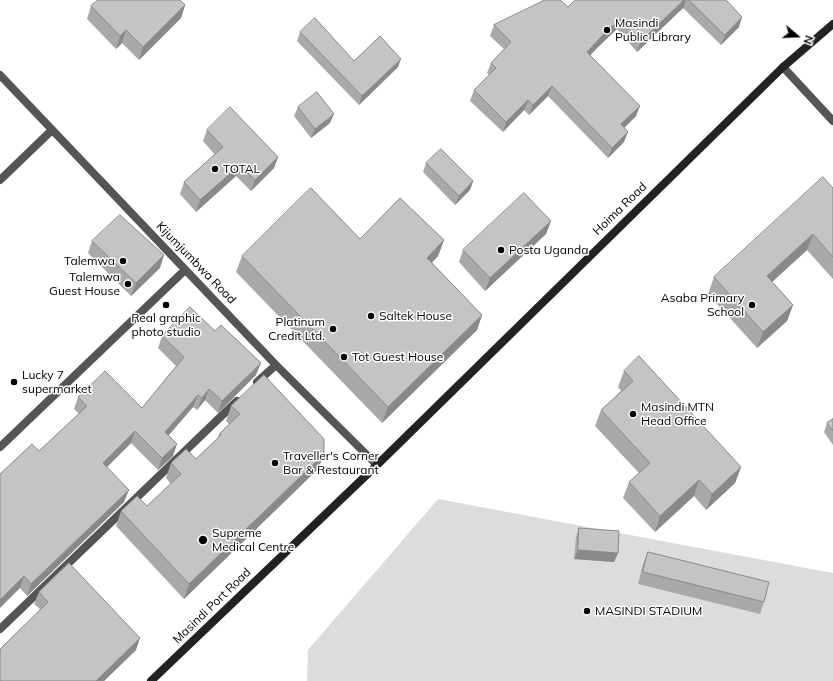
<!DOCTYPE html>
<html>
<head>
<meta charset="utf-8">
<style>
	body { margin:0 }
	#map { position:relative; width:833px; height:681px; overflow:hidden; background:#fff; font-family:Mulish,sans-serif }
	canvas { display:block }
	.north { position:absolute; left:777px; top:16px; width:40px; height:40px; -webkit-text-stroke:3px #fff; paint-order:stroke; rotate:109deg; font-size:11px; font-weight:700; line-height:16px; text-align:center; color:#000 }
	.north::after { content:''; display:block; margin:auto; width:14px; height:18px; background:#000; clip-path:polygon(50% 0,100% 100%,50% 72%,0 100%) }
</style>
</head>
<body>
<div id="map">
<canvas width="833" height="681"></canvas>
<div class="north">N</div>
</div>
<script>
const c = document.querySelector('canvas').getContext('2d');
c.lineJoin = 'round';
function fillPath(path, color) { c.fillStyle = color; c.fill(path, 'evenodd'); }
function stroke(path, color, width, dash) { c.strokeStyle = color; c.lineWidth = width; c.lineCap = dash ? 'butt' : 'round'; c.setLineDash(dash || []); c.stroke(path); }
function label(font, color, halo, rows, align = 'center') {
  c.font = font + ' Mulish,sans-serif'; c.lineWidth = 3; c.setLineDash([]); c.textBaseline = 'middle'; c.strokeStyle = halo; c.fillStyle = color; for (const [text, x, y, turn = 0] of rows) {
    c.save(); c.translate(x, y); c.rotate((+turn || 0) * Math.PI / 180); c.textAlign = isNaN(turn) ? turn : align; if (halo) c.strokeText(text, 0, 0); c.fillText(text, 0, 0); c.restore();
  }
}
const green = new Path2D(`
	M438,499L833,573V681H307L308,650Z`);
const street = new Path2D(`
	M783,67L833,121
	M0,75L276,365L377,465
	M0,180L52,130
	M257,382L276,365
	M0,447L185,270
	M0,629L237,401`);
const secondary = new Path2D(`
	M151,681L377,465L783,67L833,24`);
const wall = new Path2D(`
	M575,0H726L739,27L721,45L683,8L637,52L617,29L597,48L590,55L636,116L624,128V142L608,158L548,96L529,115L524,110L503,132L470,101L474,90L489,75L487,73L491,63L504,49L490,36L494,25L568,7Z
	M185,5L181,18L139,60L122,43L116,49L87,19L91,6Z
	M300,32L354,61L398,67L359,105L297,41Z
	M298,107L330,123L311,138L294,116Z
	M207,130L278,157L274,168L251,191L236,176L196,212L180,194L184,182L215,155L203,141Z
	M426,163L473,181L470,190L455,205L423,172Z
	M833,188V279L807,250L772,282L793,305L787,321L757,348L708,294L714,277Z
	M551,221L546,234L485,291L459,262L463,250Z
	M360,239L444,240L438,256L432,263L482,315L477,330L382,423L236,272L242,256Z
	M92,241L160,268L131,296L88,253Z
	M162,336L256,375L218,413L205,400L197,410L193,407L169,435L173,456L158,470L131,443L107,467L124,502L27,596L20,588L39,451L79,414L74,409L78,397L142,408L176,366L158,348Z
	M624,371L741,467L735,483L706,510L694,496L655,532L623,498L629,482L639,473L595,426L601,410L621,391L618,387Z
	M231,406L324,454L318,469L184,599L116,526L121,511L147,506L171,484L166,478L171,463L196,459L217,439L220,433L229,424L226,421Z
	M833,419V445L824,432L827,423Z
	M579,528L618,553L614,562L574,559L576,537Z
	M648,552L764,602L760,614L638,584L643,564Z
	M39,592L136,650L104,681H0L40,609L34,604Z`);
const shadedWall = new Path2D(`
	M684,0H686L683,8L637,52L641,41Z
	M185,5L181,18L139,60L143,47Z
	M742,17L739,27L721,45L725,35Z
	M620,19L617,29L597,48L584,62L587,52L600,38Z
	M126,30L122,43L116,49L120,36Z
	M401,59L398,67L359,105L362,96Z
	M552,86L548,96L529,115L533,105Z
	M528,100L524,110L503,132L506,122Z
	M640,106L636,116L617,135L621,124Z
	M334,114L330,123L311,138L315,129Z
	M628,132L624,142L608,158L612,148Z
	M278,157L274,168L251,191L255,180Z
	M240,165L236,176L196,212L200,200Z
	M473,181L470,190L455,205L459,196Z
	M551,221L546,234L485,291L490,278Z
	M813,234L807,250L761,292L767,276Z
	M444,240L438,256L421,274L427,258Z
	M164,255L160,268L131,296L136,283Z
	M793,305L787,321L757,348L763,332Z
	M482,315L477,330L382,423L388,407Z
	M261,363L256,375L218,413L222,401Z
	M209,389L205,400L197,410L202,398Z
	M198,395L193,407L161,444L165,432Z
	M135,431L131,443L99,475L103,463Z
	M177,444L173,456L158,470L162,458Z
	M324,454L318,469L184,599L189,584Z
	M741,467L735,483L706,510L712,494Z
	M699,480L694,496L655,532L660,516Z
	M129,490L124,502L27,596L31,584Z
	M578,550L618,553L614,562L574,559Z
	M24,576L20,588L0,608V600Z
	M140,638L136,650L104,681H96Z`);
const building = new Path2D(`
	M98,0H180L185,5L143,47L126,30L120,36L91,6Z
	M545,0H560L568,7L575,0H684L641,41L620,19L600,38L587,52L640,106L621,124L628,132L612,148L552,86L533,105L528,100L506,122L474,90L496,68L491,63L511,42L494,25Z
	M689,0H726L742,17L725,35Z
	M315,18L354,61L380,36L401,59L362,96L300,32Z
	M317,92L334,114L315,129L298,107Z
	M230,107L278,157L255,180L240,165L200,200L184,182L223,147L207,130Z
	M441,149L473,181L459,196L426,163Z
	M823,177L833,188V257L813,234L767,276L793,305L763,332L714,277Z
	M311,188L360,239L400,198L444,240L427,258L482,315L388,407L242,256Z
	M524,193L551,221L490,278L463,250Z
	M120,215L164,255L136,283L92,241Z
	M190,307L215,331L221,325L261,363L222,401L209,389L202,398L198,395L165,432L177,444L162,458L135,431L103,463L129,490L31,584L24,576L0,600V474L32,444L39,451L87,406L78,397L105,371L142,408L184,357L162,336Z
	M639,356L741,467L712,494L699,480L660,516L629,482L650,463L601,410L633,381L624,371Z
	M264,375L324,439V454L189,584L121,511L137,496L147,506L181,474L171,463L186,449L196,459L221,435L220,433L240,414L231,406Z
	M833,419V431L827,423Z
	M579,528L619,531L618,553L578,550Z
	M648,552L769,582L764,602L643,572Z
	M69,563L140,638L96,681H0V649L48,602L39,592Z`);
const markers = [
	[607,30,4,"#000"],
	[215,169,4,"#000"],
	[501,250,4,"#000"],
	[123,261,4,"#000"],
	[128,284,4,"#000"],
	[166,305,4,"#000"],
	[752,305,4,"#000"],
	[371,316,4,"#000"],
	[333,329,4,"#000"],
	[344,357,4,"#000"],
	[14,382,4,"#000"],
	[633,414,4,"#000"],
	[275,463,4,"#000"],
	[203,540,5,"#000"],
	[587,611,4,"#000"]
];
const poiNames = [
	["Masindi",615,23],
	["Public Library",615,37],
	["TOTAL",223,169],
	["Posta Uganda",509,250],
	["Talemwa",115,261,"right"],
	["Talemwa",120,277,"right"],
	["Guest House",120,291,"right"],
	["Asaba Primary",744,298,"right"],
	["School",744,312,"right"],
	["Saltek House",379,316],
	["Real graphic",166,318,"center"],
	["photo studio",166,332,"center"],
	["Platinum",325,322,"right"],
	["Credit Ltd.",325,336,"right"],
	["Tot Guest House",352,357],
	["Lucky 7",22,375],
	["supermarket",22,389],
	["Masindi MTN",641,407],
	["Head Office",641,421],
	["Traveller's Corner",283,456],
	["Bar & Restaurant",283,470],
	["Supreme",212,533],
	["Medical Centre",212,547],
	["MASINDI STADIUM",595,611]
];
const streetNames = [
	["Hoima Road",620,209,-44],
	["Kijumjumbwa Road",196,263,46],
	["Masindi Port Road",212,606,-44]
];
fillPath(green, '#dcdcdc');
stroke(street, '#555', 8);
stroke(secondary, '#222', 8);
fillPath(wall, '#a9a9a9');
fillPath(shadedWall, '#898989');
fillPath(building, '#c4c4c4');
stroke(building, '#898989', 1);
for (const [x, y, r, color] of markers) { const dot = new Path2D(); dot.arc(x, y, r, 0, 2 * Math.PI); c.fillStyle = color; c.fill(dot); stroke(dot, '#fff', 1.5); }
label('12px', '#000', '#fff', poiNames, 'left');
label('12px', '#000', '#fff', streetNames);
</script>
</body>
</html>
